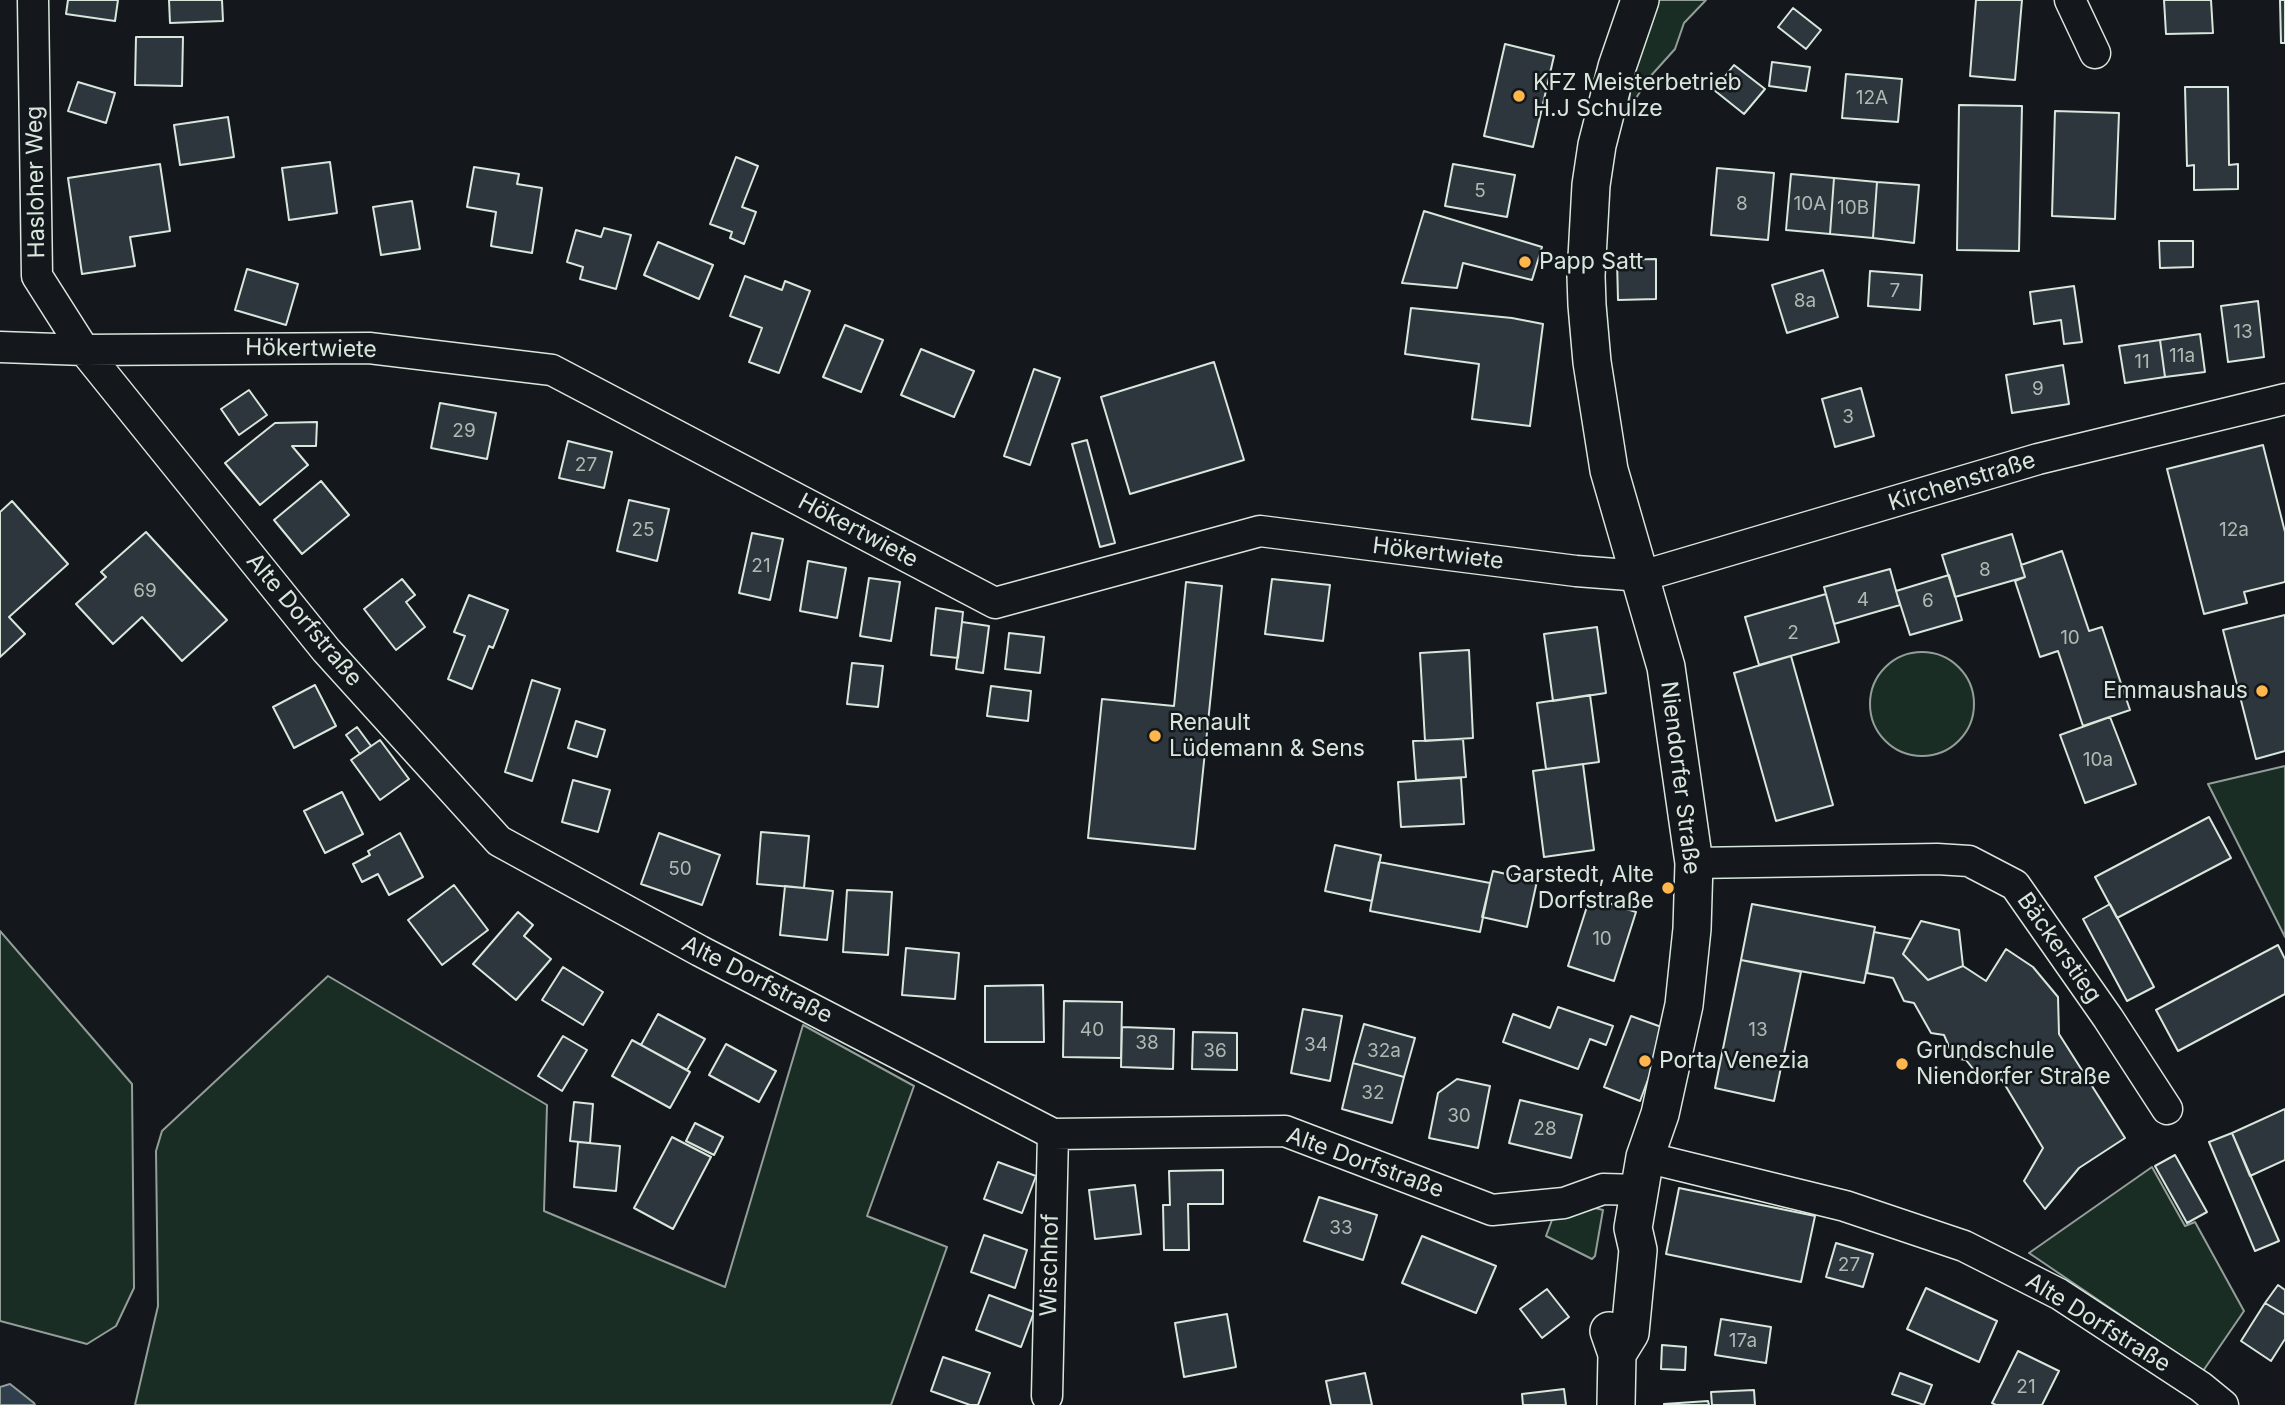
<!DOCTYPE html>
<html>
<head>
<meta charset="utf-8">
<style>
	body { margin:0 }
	canvas { display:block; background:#14181c }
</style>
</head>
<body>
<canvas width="2285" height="1405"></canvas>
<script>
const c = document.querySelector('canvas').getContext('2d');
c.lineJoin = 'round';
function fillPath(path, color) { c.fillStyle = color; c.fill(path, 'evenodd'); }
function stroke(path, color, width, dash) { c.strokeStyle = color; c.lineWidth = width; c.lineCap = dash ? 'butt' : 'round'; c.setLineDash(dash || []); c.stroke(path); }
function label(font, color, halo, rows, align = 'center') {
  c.font = font + ' Inter,sans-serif'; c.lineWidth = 5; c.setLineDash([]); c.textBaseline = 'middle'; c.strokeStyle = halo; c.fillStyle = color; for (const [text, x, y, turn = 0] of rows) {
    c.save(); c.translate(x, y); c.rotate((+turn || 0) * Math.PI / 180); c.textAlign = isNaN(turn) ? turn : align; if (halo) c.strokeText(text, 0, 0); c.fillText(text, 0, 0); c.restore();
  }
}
const green = new Path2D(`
	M1656,0H1706L1684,23L1675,49L1648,79L1628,111L1632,74Z
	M1870 704a52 52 0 1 1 104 0a52 52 0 1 1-104 0Z
	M2285,766V937L2208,784Z
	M0,931L132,1084L134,1288L116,1326L87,1344L0,1321Z
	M328,976L547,1105L544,1211L725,1287L803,1025L914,1086L867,1216L947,1247L891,1405H135L158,1306L156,1151L162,1131Z
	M2152,1167L2185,1226L2195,1222L2244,1311L2203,1371L2029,1253Z
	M1595,1208L1603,1210L1595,1256L1592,1259L1546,1236L1552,1220Z`);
const water = new Path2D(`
	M10,1384L34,1403L35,1405H0V1387Z`);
const building = new Path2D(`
	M68,0H118L115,21L66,14Z
	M169,0H222L223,21L170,23Z
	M1976,0H2022L2015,80L1970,76Z
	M2164,0H2211L2213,33L2166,34Z
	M2280,0H2285V43H2281Z
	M1793,8L1821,30L1806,49L1778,27Z
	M136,37H183L182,86L135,85Z
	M1505,44L1554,56L1533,147L1484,136Z
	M1772,62L1810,67L1806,91L1769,86Z
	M1734,65L1765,89L1744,114L1714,90Z
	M1846,74L1902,79L1898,122L1842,118Z
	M78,82L115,93L106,123L68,111Z
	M2185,87H2228L2229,165L2238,164V189L2194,190V165L2187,166Z
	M1959,105L2022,106L2019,251L1957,250Z
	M2055,111L2119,113L2115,219L2052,216Z
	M228,117L234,157L180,165L174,125Z
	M736,157L758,166L742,207L756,212L744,244L730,238L732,232L710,224Z
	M330,162L337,213L289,220L282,168Z
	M160,164L170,231L130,237L135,266L82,274L68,178Z
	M1453,164L1515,175L1507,217L1445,206Z
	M474,167L519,174L517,184L542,188L532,253L491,246L496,212L467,207Z
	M1717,168L1774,173L1768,240L1711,235Z
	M1791,174L1834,178L1830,234L1786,230Z
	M1834,178L1877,182L1873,238L1830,234Z
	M1877,182L1919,185L1914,243L1873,238Z
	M412,201L420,249L381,255L373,207Z
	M1424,211L1542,247L1532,280L1463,263L1457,288L1402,283Z
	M604,228L631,235L616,289L580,279L583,267L567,262L576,230L601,237Z
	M2159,241H2193V267L2160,268Z
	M658,242L713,265L699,299L644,275Z
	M1656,259V299L1618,300L1617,260Z
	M247,269L298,284L286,325L235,310Z
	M1823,270L1838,317L1787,333L1772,285Z
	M1870,271L1922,275L1920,310L1868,306Z
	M745,276L782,290L785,281L810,291L779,373L749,362L762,328L730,316Z
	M2074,286L2082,342L2064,344L2061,320L2034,324L2030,292Z
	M2258,301L2264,357L2228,362L2221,306Z
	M1411,308L1512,318L1543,324L1530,426L1472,419L1479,364L1405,354Z
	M845,325L883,340L861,392L823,377Z
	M2200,334L2205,372L2165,377L2160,340Z
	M2160,340L2165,377L2125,383L2119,346Z
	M921,349L974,371L954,417L901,395Z
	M1214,362L1244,460L1130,494L1101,397Z
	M2063,365L2069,404L2012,413L2006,375Z
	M1034,369L1060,378L1030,465L1004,456Z
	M1861,388L1874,436L1835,447L1822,399Z
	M249,390L267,415L239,435L221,409Z
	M440,403L496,413L487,459L431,448Z
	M317,422L316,446H292L308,465L260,505L225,463L275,423Z
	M1087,440L1115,543L1100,547L1072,444Z
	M568,441L612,452L604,488L559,478Z
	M2263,445L2285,532V582L2244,592L2247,603L2204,614L2167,469Z
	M321,481L349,515L302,554L274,520Z
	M629,500L669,509L657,561L617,551Z
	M12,501L68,564L9,617L25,634L0,657V512Z
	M146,532L227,620L182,661L142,617L113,644L76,604L106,577L101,572Z
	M752,533L783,539L770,600L739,593Z
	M2012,534L2025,577L1955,597L1942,555Z
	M2062,551L2089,631L2102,627L2130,710L2083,726L2058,651L2040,657L2015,581L2025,577L2021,565Z
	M808,561L846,568L837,618L800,611Z
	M1890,569L1900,605L1834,624L1824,587Z
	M1949,575L1962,620L1910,635L1896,591Z
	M869,578L900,582L891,641L860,636Z
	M402,579L415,595L406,602L425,627L396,650L364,609Z
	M1272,579L1330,585L1323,641L1265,634Z
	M1186,582L1222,586L1195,849L1088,838L1102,699L1174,706Z
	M1826,594L1839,642L1759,665L1745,617Z
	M469,595L508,610L493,648L489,646L472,689L448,679L465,636L454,632Z
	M936,608L963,612L958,658L931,655Z
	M2285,615V751L2256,759L2223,630Z
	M962,622L989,626L983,673L956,669Z
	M1597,627L1606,693L1553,701L1544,634Z
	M1009,633L1044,637L1040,673L1005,669Z
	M1469,650L1473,738L1425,741L1420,653Z
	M1791,656L1833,805L1776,821L1734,673Z
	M852,663L883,666L878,707L847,704Z
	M532,680L560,689L532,781L505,772Z
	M315,685L336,726L294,748L273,707Z
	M991,686L1031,691L1028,721L987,716Z
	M1590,695L1599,762L1546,769L1537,703Z
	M2110,717L2136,784L2085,803L2060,735Z
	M576,721L605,730L597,757L568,748Z
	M357,727L371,746L360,754L346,735Z
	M1463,739L1466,777L1416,780L1413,741Z
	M380,740L409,779L380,800L351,760Z
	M1583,764L1594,850L1544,857L1533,771Z
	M1461,778L1464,824L1401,827L1398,782Z
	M573,780L610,790L598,832L562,822Z
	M342,792L363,834L325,853L304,811Z
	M2209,817L2231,858L2117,918L2095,877Z
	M761,832L809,836L804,888L757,884Z
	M400,833L423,877L389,895L378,874L362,882L353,864L370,855L368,851Z
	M659,833L720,855L702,905L641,884Z
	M1335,845L1381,855L1372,901L1325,891Z
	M1379,862L1490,883L1480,932L1370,911Z
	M1493,871L1537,881L1527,927L1482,917Z
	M454,885L488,930L442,965L408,920Z
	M785,886L833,891L827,940L780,935Z
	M847,890L892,892L888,955L843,952Z
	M1590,897L1636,912L1614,981L1568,966Z
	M1752,904L1875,927L1864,983L1741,960Z
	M2110,904L2154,987L2127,1001L2083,919Z
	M518,912L533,925L524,936L551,959L516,1000L473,964Z
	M1921,921L1959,930L1963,966L1928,980L1903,954Z
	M1874,932L1911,939L1903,954L1928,980L1963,966L1986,981L2006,949L2033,967L2058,997L2059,1034L2125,1138L2079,1168L2045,1209L2024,1181L2043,1148L2002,1080L1978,1075L1966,1060L1954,1058L1944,1035L1931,1033L1914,1003L1904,1001L1893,978L1867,973Z
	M2278,945L2285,959V994L2178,1051L2156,1010Z
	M906,948L959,953L955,999L902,995Z
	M1741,960L1801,972L1774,1101L1715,1088Z
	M563,967L603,992L583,1025L542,1000Z
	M1043,985L1044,1042H985V986Z
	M1064,1001L1122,1002L1121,1058L1063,1057Z
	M1558,1007L1613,1026L1606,1045L1590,1039L1578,1069L1503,1042L1513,1014L1550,1028Z
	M1303,1009L1342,1016L1330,1081L1291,1073Z
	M658,1014L705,1039L687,1070L641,1045Z
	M1631,1016L1667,1029L1640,1101L1604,1087Z
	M1364,1024L1415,1038L1404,1077L1353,1063Z
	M1122,1027L1174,1029L1173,1069L1121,1067Z
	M1193,1032L1237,1033V1070L1192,1069Z
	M563,1036L587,1050L562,1091L538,1076Z
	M632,1040L690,1072L670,1108L612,1076Z
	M726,1044L776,1071L759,1102L709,1075Z
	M1353,1063L1404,1077L1392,1123L1342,1109Z
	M1457,1079L1490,1086L1478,1148L1429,1138L1438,1093Z
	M1520,1100L1582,1115L1571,1158L1509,1143Z
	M574,1102L593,1104L590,1143L570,1141Z
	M2285,1109V1160L2250,1176L2232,1133Z
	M695,1123L723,1137L714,1155L686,1141Z
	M2232,1133L2279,1241L2255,1251L2209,1142Z
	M672,1137L711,1157L673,1229L634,1208Z
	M578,1142L620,1146L616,1191L574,1187Z
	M2175,1155L2207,1212L2187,1223L2155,1166Z
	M998,1162L1036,1176L1022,1213L984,1199Z
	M1223,1170V1204H1188L1189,1250H1164L1163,1205H1170L1169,1171Z
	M1135,1185L1141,1234L1095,1239L1089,1190Z
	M1679,1188L1815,1216L1801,1282L1666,1254Z
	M1319,1197L1377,1215L1363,1260L1304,1241Z
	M984,1235L1027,1250L1015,1288L971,1272Z
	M1422,1236L1496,1266L1476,1313L1402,1283Z
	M1836,1243L1873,1254L1863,1287L1826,1277Z
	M2278,1285L2285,1290V1315L2265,1303Z
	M1926,1288L1997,1321L1979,1362L1907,1329Z
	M1547,1289L1569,1317L1542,1338L1520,1309Z
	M989,1295L1034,1312L1021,1347L976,1330Z
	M2265,1303L2285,1315V1339L2271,1361L2241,1341Z
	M1227,1314L1236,1367L1184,1377L1175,1323Z
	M1721,1319L1771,1327L1766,1363L1715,1355Z
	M1662,1345L1686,1347L1685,1370L1661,1369Z
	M2018,1351L2059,1371L2042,1405H1996L1992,1403Z
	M943,1357L990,1373L978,1405H970L931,1391Z
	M1365,1373L1372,1405H1331L1326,1381Z
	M1900,1373L1932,1385L1924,1405L1892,1394Z
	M1564,1389L1566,1405H1523L1522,1394Z
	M1754,1390L1755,1405H1712L1711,1392Z
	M1708,1401L1709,1405H1664V1404Z`);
const minor = new Path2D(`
	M33,0L37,276L84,350L326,650L499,841L700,951L1053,1134L1285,1131L1492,1210L1564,1203L1603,1189L1639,1190
	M2070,0L2095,53
	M0,347L84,350L369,348L552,370L995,603L1260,531L1576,571L1642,576L2038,459L2285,399
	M1694,863L1937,859L1969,861L2015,885L2108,1018L2167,1109
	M1645,1157L1845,1206L1964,1246L2059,1294L2201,1387L2223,1405
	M1047,1396L1053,1134`);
const major = new Path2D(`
	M1609,1331L1617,1354L1616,1405
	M1617,1354L1630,1333L1638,1250L1633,1228L1645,1157L1660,1114L1684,1005L1692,929L1694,863L1666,667L1609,470L1592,362L1587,305L1586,276L1591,185L1597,145L1617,67L1640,0`);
const markers = [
	[1519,96,7,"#ffb74d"],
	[1525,262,7,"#ffb74d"],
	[2262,691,7,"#ffb74d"],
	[1155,736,7,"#ffb74d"],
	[1668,888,7,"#ffb74d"],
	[1645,1061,7,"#ffb74d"],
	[1902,1064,7,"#ffb74d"]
];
const numberNames = [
	["12A",1872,98],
	["5",1480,191],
	["8",1742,204],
	["10A",1810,204],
	["10B",1853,208],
	["7",1895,291],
	["8a",1805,301],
	["13",2243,332],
	["11a",2182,356],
	["11",2142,362],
	["9",2038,389],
	["3",1848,417],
	["29",464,431],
	["27",586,465],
	["25",643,530],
	["12a",2234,530],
	["21",761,566],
	["8",1985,570],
	["69",145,591],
	["4",1863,600],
	["6",1928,601],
	["2",1793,633],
	["10",2070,638],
	["10a",2098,760],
	["50",680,869],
	["10",1602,939],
	["40",1092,1030],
	["13",1758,1030],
	["38",1147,1043],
	["34",1316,1045],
	["36",1215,1051],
	["32a",1384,1051],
	["32",1373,1093],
	["30",1459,1116],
	["28",1545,1129],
	["33",1341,1228],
	["27",1849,1265],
	["17a",1743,1341],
	["21",2026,1387]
];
const poiNames = [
	["KFZ Meisterbetrieb",1533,83],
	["H.J Schulze",1533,109],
	["Papp Satt",1539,262],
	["Emmaushaus",2248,691,"right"],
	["Renault",1169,723],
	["Lüdemann & Sens",1169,749],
	["Garstedt, Alte",1654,875,"right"],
	["Dorfstraße",1654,901,"right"],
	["Grundschule",1916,1051],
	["Niendorfer Straße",1916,1077],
	["Porta Venezia",1659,1061]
];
const streetNames = [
	["Hasloher Weg",36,182,-91],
	["Hökertwiete",311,349,1],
	["Kirchenstraße",1962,482,-17],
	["Hökertwiete",858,531,28],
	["Hökertwiete",1438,554,7],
	["Alte Dorfstraße",304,620,50],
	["Niendorfer Straße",1680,778,83],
	["Bäckerstieg",2059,948,55],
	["Alte Dorfstraße",757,980,27],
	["Alte Dorfstraße",1365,1163,20],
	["Wischhof",1050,1265,-89],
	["Alte Dorfstraße",2098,1323,32]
];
fillPath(green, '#1a2d24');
stroke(green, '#939e99', 2);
fillPath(water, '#2f3f4d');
stroke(water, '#939e99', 2);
fillPath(building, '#2c363c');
stroke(building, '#d8e6dc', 2);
stroke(minor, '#d8e6dc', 33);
stroke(major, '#d8e6dc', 40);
stroke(minor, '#14181c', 30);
stroke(major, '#14181c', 37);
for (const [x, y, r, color] of markers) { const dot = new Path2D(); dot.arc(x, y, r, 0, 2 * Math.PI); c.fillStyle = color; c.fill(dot); stroke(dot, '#14181c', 2.5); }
label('19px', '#adbab4', null, numberNames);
label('23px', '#d8e6dc', '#14181c', poiNames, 'left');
label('23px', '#d8e6dc', '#14181c', streetNames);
</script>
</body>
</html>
